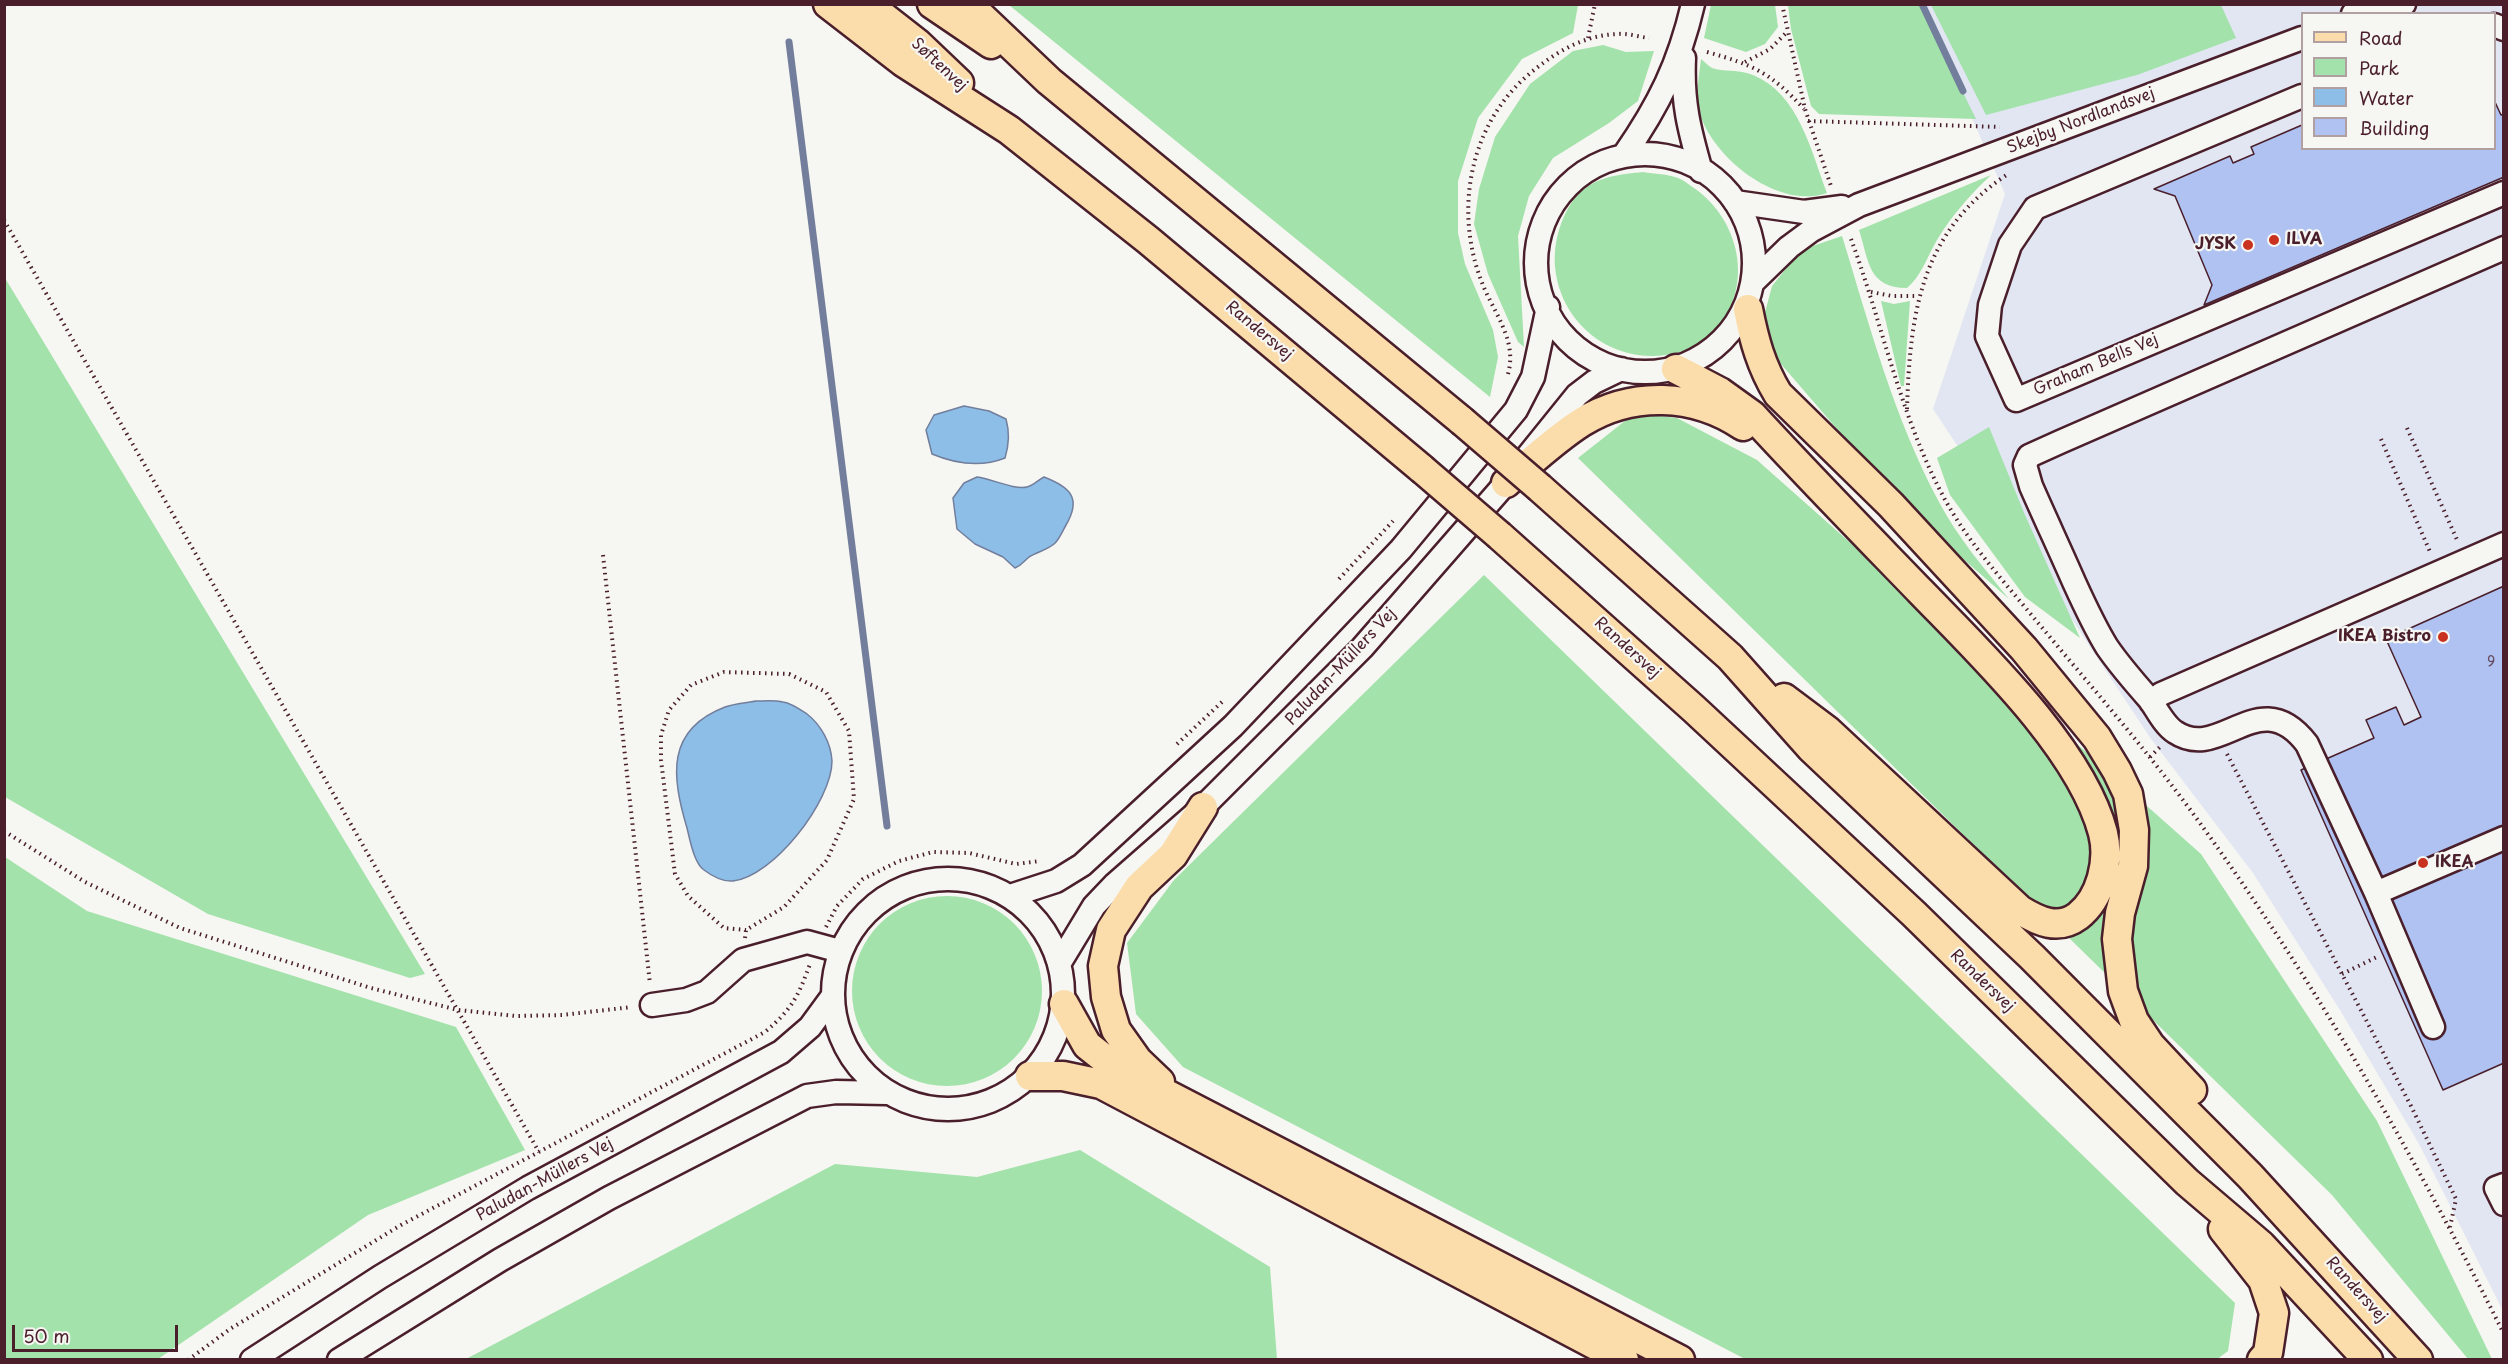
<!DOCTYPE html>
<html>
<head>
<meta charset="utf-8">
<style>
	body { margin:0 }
	#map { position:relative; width:2508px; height:1364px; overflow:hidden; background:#f6f6f2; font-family:"Playpen Sans",sans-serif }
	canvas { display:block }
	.frame { position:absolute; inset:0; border:6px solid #4a1f2b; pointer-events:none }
	.legend { position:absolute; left:2301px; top:12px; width:195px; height:138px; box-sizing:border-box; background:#f6f6f2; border:2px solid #b1a0a2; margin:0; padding:8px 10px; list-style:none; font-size:18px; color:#4a1f2b }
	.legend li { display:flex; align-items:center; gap:12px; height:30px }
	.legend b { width:30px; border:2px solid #b1a0a2 }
	.scale { position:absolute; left:12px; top:1325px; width:166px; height:27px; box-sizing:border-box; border:3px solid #4a1f2b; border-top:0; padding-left:8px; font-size:18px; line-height:21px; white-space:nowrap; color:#4a1f2b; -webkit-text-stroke:4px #f6f6f2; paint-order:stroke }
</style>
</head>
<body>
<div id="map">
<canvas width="2508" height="1364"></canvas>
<div class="frame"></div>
<ul class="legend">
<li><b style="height:8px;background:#fbddab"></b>Road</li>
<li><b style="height:16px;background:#a3e2aa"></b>Park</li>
<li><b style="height:16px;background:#8cbee8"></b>Water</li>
<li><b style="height:16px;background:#afc2f1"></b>Building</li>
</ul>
<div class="scale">50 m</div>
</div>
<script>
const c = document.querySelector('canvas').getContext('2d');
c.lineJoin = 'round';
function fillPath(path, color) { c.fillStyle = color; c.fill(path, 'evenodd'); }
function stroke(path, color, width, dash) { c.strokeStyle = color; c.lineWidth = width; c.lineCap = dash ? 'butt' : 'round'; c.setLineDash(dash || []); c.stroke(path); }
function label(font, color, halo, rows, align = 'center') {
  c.font = font + ' "Playpen Sans",sans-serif'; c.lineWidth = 4.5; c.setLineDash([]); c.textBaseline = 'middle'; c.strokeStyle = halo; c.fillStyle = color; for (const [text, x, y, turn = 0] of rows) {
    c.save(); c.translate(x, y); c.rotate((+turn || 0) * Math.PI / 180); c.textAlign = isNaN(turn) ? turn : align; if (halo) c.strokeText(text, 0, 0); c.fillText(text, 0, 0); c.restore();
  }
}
const built = new Path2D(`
	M1923,5H2503V1311L2419,1144L2340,1010L2253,873L2151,739L1933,409L2005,194ZM2302,14H2494V148H2302Z`);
const green = new Path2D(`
	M1009,5H1578L1573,33L1522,59L1478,118L1458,181V233L1465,264L1493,330L1498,357L1490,397Z
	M1711,5H1775L1778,27L1765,44L1746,52L1704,38Z
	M1788,5H1920L1976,119L1819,114L1811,106L1791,29Z
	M1931,5H2221L2236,38L2137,75L1986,115Z
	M1603,45L1626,52L1654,51L1638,101L1609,123L1553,158L1529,196L1518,236L1524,347L1518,342L1488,274L1474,224L1479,189L1495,137L1530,84L1573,51Z
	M1701,59C1704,61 1708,66 1712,68C1723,72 1739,69 1753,75C1799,94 1811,151 1827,193C1779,210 1714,159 1700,114C1695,97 1699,76 1701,59Z
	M1643,172C1654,174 1668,174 1678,178C1684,180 1689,185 1694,188C1743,222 1756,295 1708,336C1693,350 1674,355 1654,356C1585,357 1537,289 1561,224C1565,213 1573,197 1583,190C1600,176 1622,174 1643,172Z
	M1991,175C1970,195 1952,215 1937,240C1927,257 1922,275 1907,288C1868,288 1869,261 1859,230Z
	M1842,236C1870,327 1894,418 1939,502C1958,538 1984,568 2009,599L1922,523L1862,458L1781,364L1769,347L1763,320L1772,286L1801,250Z
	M4,278H5L425,974L410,978L208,914L5,797Z
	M1881,301L1894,304L1910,301L1904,386H1901Z
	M1635,413L1677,418L1757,460L2201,854L2377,1121L2492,1359H2468L2332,1195L1578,458Z
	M1989,427L2025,515L2080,638L2025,597L1950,495L1937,458Z
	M1484,575L2235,1303L2228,1351L2216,1360L1745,1359L1183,1067L1136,1014L1127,943L1174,880Z
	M5,857L87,911L456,1027L525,1150L368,1215L158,1359H5Z
	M852 991a95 95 0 1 1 190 0a95 95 0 1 1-190 0Z
	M1080,1150L1270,1267L1277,1359L926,1360L923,1358L919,1360L466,1359L835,1164L977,1177Z`);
const water = new Path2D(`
	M964,406L989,411L1006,419C1010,433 1009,445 1005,458C980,468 956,464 932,454L926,430L934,415Z
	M977,477C992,479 1014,490 1027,487C1033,486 1038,480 1044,477C1070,487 1082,498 1066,525C1063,530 1059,540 1054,544C1047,550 1037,552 1029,557C1024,561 1022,565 1015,568L1003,557L975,544L957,529L953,498L964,483Z
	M756,701C764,701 775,700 783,702C791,703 801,710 807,714C821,725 831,743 832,761C832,801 773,877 733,881C722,882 712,876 704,870C694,863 690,840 687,828C672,777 665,730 725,707C734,704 746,703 756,701Z`);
const stream = new Path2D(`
	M1922,4L1963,91
	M789,42L887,826`);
const building = new Path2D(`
	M2494,100L2501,115L2504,114V177L2204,305L2212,285L2175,196L2154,189L2230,156L2233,163L2254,154L2251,147L2302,125V148H2494Z
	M2504,586V1063L2443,1090L2301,770L2374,738L2366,720L2396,707L2404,725L2421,717L2386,639Z`);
const path = new Path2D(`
	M1782,4L1805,109L1831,186
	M1588,38L1595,4
	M1707,52C1754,65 1771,73 1804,109
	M1745,62L1770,49L1786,33
	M1808,121L2000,127
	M4,220L539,1152
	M1851,239C1882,323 1900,414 1942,494C1966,540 2001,578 2034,618C2089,684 2146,749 2197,819C2314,980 2414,1155 2504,1334
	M1871,292L1892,296H1918
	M1508,374C1518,339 1492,311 1481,280C1454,209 1470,125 1528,75C1554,53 1583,35 1618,34C1628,33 1639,37 1649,38
	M1907,409C1910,312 1921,231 2008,174
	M2407,428L2458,542
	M2381,439L2431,554
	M603,555L650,984
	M1339,579L1393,521
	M1177,744L1222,702
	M2227,754L2411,1106L2456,1199L2450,1227
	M2150,757L2160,747
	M4,831L85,882L180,928L371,988L458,1010L516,1016L562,1015L632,1007
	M826,927L837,906L863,879L899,861L933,852L969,853L1016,864L1040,861
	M745,938L746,930L784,907L827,860L854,799L849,731L826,692L789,674L724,672L691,685L669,710L661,735V760L675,874L688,896L724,928L746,930
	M2342,974L2379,956
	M188,1360L230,1329L401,1225L765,1032C792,1009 798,997 810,964`);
const minor = new Path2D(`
	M2353,14L2370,4
	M2384,14L2404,4
	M2494,25L2504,29
	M1684,58C1682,102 1689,129 1701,171
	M2302,96L2035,208L2010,245L1990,305L1987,336L2016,400L2504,193
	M1536 263a109 109 0 1 1 218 0a109 109 0 1 1-218 0Z
	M1624,155C1659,105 1679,64 1693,4
	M1735,202L1804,212L1842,207
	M1753,282L1789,247L1812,230L1859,205L2302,38
	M2151,702L2161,694L2504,544
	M833 994a115 115 0 1 1 230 0a115 115 0 1 1-230 0Z
	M2376,893L2504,838
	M1010,896L1056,881L1082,865L1233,726L1401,549L1516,410L1533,377L1548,307
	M1059,964L1094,906L1114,885L1203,807L1362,648L1506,483L1577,395L1594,382L1621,369
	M652,1005L686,1000L707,992L743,960L807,942L840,951
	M2433,1027L2376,893L2307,744C2259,681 2221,763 2175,732C2165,726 2157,710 2150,700C2135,683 2120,666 2107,647C2094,626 2084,604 2074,582C2060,550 2045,518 2031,486L2025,465L2029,456L2060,442L2504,248
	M2504,1185L2496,1188L2504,1204
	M252,1360L380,1277L528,1188L781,1052L810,1027L832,997
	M339,1360L500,1260L609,1198L807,1096L836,1092L887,1093`);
const major = new Path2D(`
	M828,4L903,62L1009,130L1148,240L1422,469
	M867,4L917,43L959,83
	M932,4L991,44
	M968,4L1049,81L1462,421
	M1748,309C1754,340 1761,366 1778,394L1891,505L2024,649L2097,738L2117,771L2128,794L2134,830L2133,866L2120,913L2117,939L2123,991L2134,1021L2150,1045L2192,1090
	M1676,369L1720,392L1752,415C1807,475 1864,533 1921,592C1981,654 2081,749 2103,833C2110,861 2101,898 2078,916C2058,931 2038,921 2020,910L1828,731L1784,698
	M1506,483C1530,463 1555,439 1582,422C1632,391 1694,393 1743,426
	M1540,488L1730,657L1811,748L2032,957L2250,1176L2418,1360
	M1500,536L1694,709L1914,914L2187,1182L2261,1245L2368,1360
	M1064,1004L1087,1045L1116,1068L1680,1360
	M1030,1076H1063L1101,1084L1624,1360
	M1160,1082L1138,1061L1116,1030L1106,997L1103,966L1111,930L1139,887L1173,855L1203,807
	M2223,1229L2263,1280L2274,1313L2268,1353L2262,1360`);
const majorBridge = new Path2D(`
	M1462,421L1540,488
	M1422,469L1500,536`);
const markers = [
	[2274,240,6,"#c8321e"],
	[2248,245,6,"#c8321e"],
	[2443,637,6,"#c8321e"],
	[2423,863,6,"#c8321e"]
];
const numberNames = [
	["9",2491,662]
];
const streetNames = [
	["Søftenvej",939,65,43],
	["Skejby Nordlandsvej",2081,121,-21],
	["Randersvej",1259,331,40],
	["Graham Bells Vej",2096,365,-23],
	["Randersvej",1627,648,42],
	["Paludan-Müllers Vej",1341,667,-47],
	["Randersvej",1982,981,44],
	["Paludan-Müllers Vej",545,1180,-29],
	["Randersvej",2356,1290,48]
];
const poiNames = [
	["ILVA",2286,240],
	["JYSK",2236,245,"right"],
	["IKEA Bistro",2431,637,"right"],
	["IKEA",2435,863]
];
fillPath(built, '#e1e6f2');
fillPath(green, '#a3e2aa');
fillPath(water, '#8cbee8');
stroke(water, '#727e9c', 1.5);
stroke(stream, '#727e9c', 7);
fillPath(building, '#afc2f1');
stroke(building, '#4a1f2b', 1.5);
stroke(minor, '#4a1f2b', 27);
stroke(major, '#4a1f2b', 33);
stroke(path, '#4a1f2b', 4, [1.5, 4.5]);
stroke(minor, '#f6f6f2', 22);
stroke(major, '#fbddab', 28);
stroke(majorBridge, '#4a1f2b', 33, []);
stroke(majorBridge, '#fbddab', 28);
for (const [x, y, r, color] of markers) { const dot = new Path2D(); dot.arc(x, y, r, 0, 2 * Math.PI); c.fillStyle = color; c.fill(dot); stroke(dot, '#f6f6f2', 2); }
label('14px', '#63485c', null, numberNames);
label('16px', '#4a1f2b', '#f6f6f2', streetNames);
label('bold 16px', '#4a1f2b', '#f6f6f2', poiNames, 'left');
</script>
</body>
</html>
